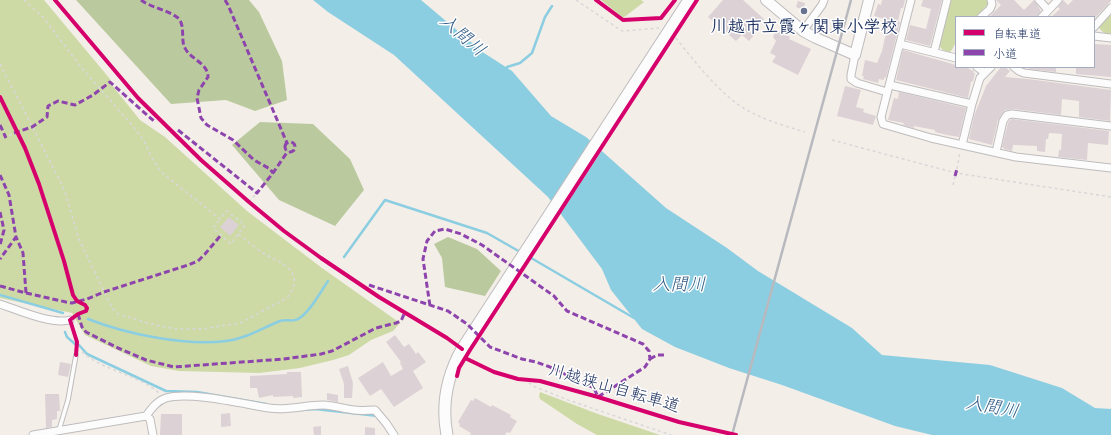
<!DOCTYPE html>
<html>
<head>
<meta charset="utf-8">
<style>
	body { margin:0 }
	#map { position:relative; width:1111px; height:435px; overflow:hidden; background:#f4eee8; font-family:Itim,"Klee One",sans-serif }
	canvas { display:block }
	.legend { position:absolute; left:955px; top:16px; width:140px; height:52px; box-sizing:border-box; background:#fff; border:1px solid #a4acbf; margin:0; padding:5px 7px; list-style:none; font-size:12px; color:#1b2f5e }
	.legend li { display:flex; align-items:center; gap:8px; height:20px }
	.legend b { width:20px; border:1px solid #a4acbf }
</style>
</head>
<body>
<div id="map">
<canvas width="1111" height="435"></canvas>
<ul class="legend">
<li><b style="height:5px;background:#d6006c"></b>自転車道</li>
<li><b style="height:5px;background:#8e44ad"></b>小道</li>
</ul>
</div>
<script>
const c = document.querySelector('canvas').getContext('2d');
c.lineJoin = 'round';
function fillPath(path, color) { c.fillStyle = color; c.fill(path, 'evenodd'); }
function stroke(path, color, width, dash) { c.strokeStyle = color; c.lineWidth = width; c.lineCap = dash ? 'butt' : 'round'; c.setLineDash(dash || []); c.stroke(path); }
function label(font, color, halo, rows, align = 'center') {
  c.font = font + ' Itim,"Klee One",sans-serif'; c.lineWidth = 3; c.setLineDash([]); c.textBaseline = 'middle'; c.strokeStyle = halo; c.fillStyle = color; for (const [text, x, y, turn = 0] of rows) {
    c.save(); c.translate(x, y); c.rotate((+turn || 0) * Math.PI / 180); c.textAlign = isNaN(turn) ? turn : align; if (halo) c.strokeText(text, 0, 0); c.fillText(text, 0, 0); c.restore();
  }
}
const green = new Path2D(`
	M0,0H44L110,79L111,84L140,120L165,137L247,211L322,268L400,323L393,331L371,340L349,355L333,360L300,368L259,373L179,371L151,366L85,335L72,313L0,298Z
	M601,0H641L644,2L623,18Z
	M951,0H987L989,3L976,17H956C956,28 959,43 950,52C944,51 942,50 939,45Z
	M1111,14V34L1104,33L1099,28L1100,25Z
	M540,392L598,414L660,435H597L577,424L540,399L539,396Z`);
const forest = new Path2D(`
	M76,0H249L259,12L282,61L287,100L255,111L226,100L171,104Z
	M260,122L313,124L350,159L364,190L335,226L279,200L232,145Z
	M448,237L477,249L501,271L485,296L445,287L442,258L434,244Z`);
const water = new Path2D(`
	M313,0H421L484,53L512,71L551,116L586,137L666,208L727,248L758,271L852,328L882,355L990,365L1062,388L1095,408L1111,409V435H932L895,426L782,385L729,368L675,347L642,329L611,290L602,269L548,197L394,55L328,12Z`);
const pier = new Path2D(`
	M593,140L603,149L559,216L551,204Z`);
const stream = new Path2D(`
	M506,70L507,67L520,63L532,53L545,17L552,6
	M526,255L634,318
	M344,257L385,200L487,233L522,253
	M0,295L63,313
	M88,319C126,334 184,346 226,341C245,339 262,328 280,321C286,319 293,322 298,319C309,314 321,291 328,281
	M65,332L67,337L75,344
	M79,345L87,354L166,391L197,392L266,404
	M301,410L315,409L378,416`);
const building = new Path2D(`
	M723,0H743L764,19L752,32L755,34L749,41L742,35L736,41L708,17Z
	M882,0H905L903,8H901L898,21L900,22L886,78L884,77V80L879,79L878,83L863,79L864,76H862L865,60L877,63L882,51L889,20L874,16L878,4L881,5Z
	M923,0H942L930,46L906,40L910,25L926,29L931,9L921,6Z
	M996,0H1014L1024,10L1034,0L1041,11L1037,17H989L1001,5Z
	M1063,0L1068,5L1073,0H1111V1L1096,17H1051L1060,9L1058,7Z
	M798,1L805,3L804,10L796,7Z
	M776,30L790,37L789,39L811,49L798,75L772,62L776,56L770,53L776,41L773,37Z
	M1094,44L1111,45V77L1076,74V67H1094Z
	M903,50L956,65V67H969V69L974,71L973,73H975L973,81L971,82L968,98L896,80Z
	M1001,67H1005L1010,71L1005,77L1028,79L1111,90L1110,121L1079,117V101L1062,99L1061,115L1013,109L1005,110L998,120L992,145L969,139L974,116L986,86Z
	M1029,67H1056V72L1029,69Z
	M845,86L861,90L856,107L864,109L863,112L876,116L873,125L837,116Z
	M899,92L966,108L959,137L947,135L935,132V130L914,126V128L903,125L904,123L888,120L894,98L898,99Z
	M1012,119L1109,131L1108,145L1088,143L1087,160L1058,157L1059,150H1061L1062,134L1049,133L1048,139H1046L1045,152L1037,151V146L1015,145H1013L1012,151L1004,149V148L1002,147L1008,123L1010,120Z
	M229,217L239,225L230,236L220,227Z
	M395,335L404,347L409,344L416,354L418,352L426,362L413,371L423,388L394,407L381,389L370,396L358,378L383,362L391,376L403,369L400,363L401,362L386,342Z
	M60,362L71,364L68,377L58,375Z
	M348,366L353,383L352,398H344V384L339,369Z
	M287,372H301L302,397L293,398V396L273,397V395L259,398L257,388H250V376L287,374Z
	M327,393L338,395V402L327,400Z
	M45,394H59L60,411H57V419L52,420V427L46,428Z
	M475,398L491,407L492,405L511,415L510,417L517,421L510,433L507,432L505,435H470L471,433L459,426L460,424L458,422L471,400L473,401Z
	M230,413L231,426L221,427V414Z
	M161,414H182V435H160Z
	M321,426V435H314L313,427Z
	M365,427L375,428V435H365Z`);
const path = new Path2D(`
	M24,0L43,17L81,67L131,124L143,139L152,158L161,172L220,219L227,211L245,225L231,244L213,228L220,219
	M576,0L622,31L659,28
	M676,38C693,60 721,95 745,109C764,120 785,126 805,132
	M0,64L62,185L67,198L78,237L112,308L118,314L151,324L176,329H202L240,323L287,298C307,271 282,264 263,253C254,247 246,240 238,234
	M9,136L14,133
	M832,140L956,173L1111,197
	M957,169L960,152
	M953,185L955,176
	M249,202L257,193
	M82,352C104,371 137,374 159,393
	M524,379L533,386L568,400L671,435`);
const lane = new Path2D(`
	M59,430L68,400L76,355`);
const street = new Path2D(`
	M911,0L881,117L883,124L931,138L1016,157L1111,168
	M1039,0L1048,10
	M981,17L990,9L992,4L991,0
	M1042,17L1058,0
	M1094,27L1111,8
	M803,31L822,5L824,0
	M1094,36L1111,38
	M900,44L956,58
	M934,52L947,0
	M855,55L851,75V79L857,83L887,92
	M977,67L985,73
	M1014,67L1019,71L1024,73L1111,84
	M890,85L972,104L980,78L991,67
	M962,145L972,104
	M996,152L1003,121L1007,115L1012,114L1111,126
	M0,304C18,310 52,325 70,320
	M33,435L146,416
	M153,435L150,419L146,416C152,408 157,401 166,398C190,391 243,404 269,408C287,411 305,405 323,405C333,405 344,409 354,410C361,411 368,410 375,410L386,423L394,435`);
const secondary = new Path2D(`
	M766,0L803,31L816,38L855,55L869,0`);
const primary = new Path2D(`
	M447,435C441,404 447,376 462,349L689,0`);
const rail = new Path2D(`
	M732,435L851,0`);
const quiet = new Path2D(`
	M141,0C152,8 168,10 178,18C186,26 180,39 185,48C190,59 208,63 208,77L199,90L197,98L201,118L207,125L233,140L254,160L270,169L273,173
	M225,0L228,5L287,143
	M0,125L6,138
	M178,130L257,193L273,173L288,151
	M14,133L32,127L47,117L48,106L58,101L75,105L93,95L110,82L155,122
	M285 147a5 5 0 1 1 10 0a5 5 0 1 1-10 0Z
	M0,175L9,195L16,237L0,259
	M955,176L957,169
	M0,212L4,230L0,245
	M369,285L448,311L467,324L490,347L522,359L536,362L550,367L594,388L598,397L645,367L650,359L649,351L643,344L567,311L554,296L482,245L461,234L445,229L435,231L427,241L423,259L430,306
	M0,286L26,293L23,253L16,237
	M26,293L66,302L72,303L87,299L104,292L188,265L198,261L205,254L221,235
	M78,314L82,327L86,332L118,348L146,360L174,367L284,359L321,354L332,351L376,328L396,323L401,321L405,312
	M650,359L657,355H665`);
const cycleway = new Path2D(`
	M55,0L138,98L201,160L249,202L284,231L321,258L379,297L447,338L462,349
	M596,0L623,20L661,18L675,0
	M0,97L25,148L39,184L64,261L73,295L77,301L85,305L87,308L86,311L78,314L70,320L77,342L76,355
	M465,358L494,372L518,379L540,381L598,397L679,422L736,435
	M457,376L459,368L470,350L697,0`);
const markers = [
	[804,11,4,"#67728e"]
];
const poiNames = [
	["川越市立霞ヶ関東小学校",804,28]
];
const streetNames = [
	["川越狭山自転車道",614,389,16]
];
const waterNames = [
	["入間川",462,36,41],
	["入間川",679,285],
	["入間川",992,408,10]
];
fillPath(green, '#cddaa6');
fillPath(forest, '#baca9e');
fillPath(water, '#8ccee1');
fillPath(pier, '#f4eee8');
stroke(stream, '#8ccee1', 2.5);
fillPath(building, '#dcd1d4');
stroke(lane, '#bebcbd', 5.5);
stroke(street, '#bebcbd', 9);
stroke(secondary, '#bebcbd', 12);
stroke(primary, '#bebcbd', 13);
stroke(path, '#d8d8d9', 1.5, [3, 3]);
stroke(lane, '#fdfcfc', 3.5);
stroke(street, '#fdfcfc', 7);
stroke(secondary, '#fdfcfc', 10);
stroke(primary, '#fdfcfc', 11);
stroke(rail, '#b8b9be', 2.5);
stroke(quiet, '#8e44ad', 3, [6, 3]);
stroke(cycleway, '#d6006c', 4);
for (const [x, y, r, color] of markers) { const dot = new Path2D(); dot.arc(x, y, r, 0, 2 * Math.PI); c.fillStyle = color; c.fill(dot); stroke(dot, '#fff', 1.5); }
label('bold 17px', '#1b2f5e', '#fff', poiNames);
label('17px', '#1b2f5e', '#fff', streetNames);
label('italic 18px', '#2f5a84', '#fff', waterNames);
</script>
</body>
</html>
